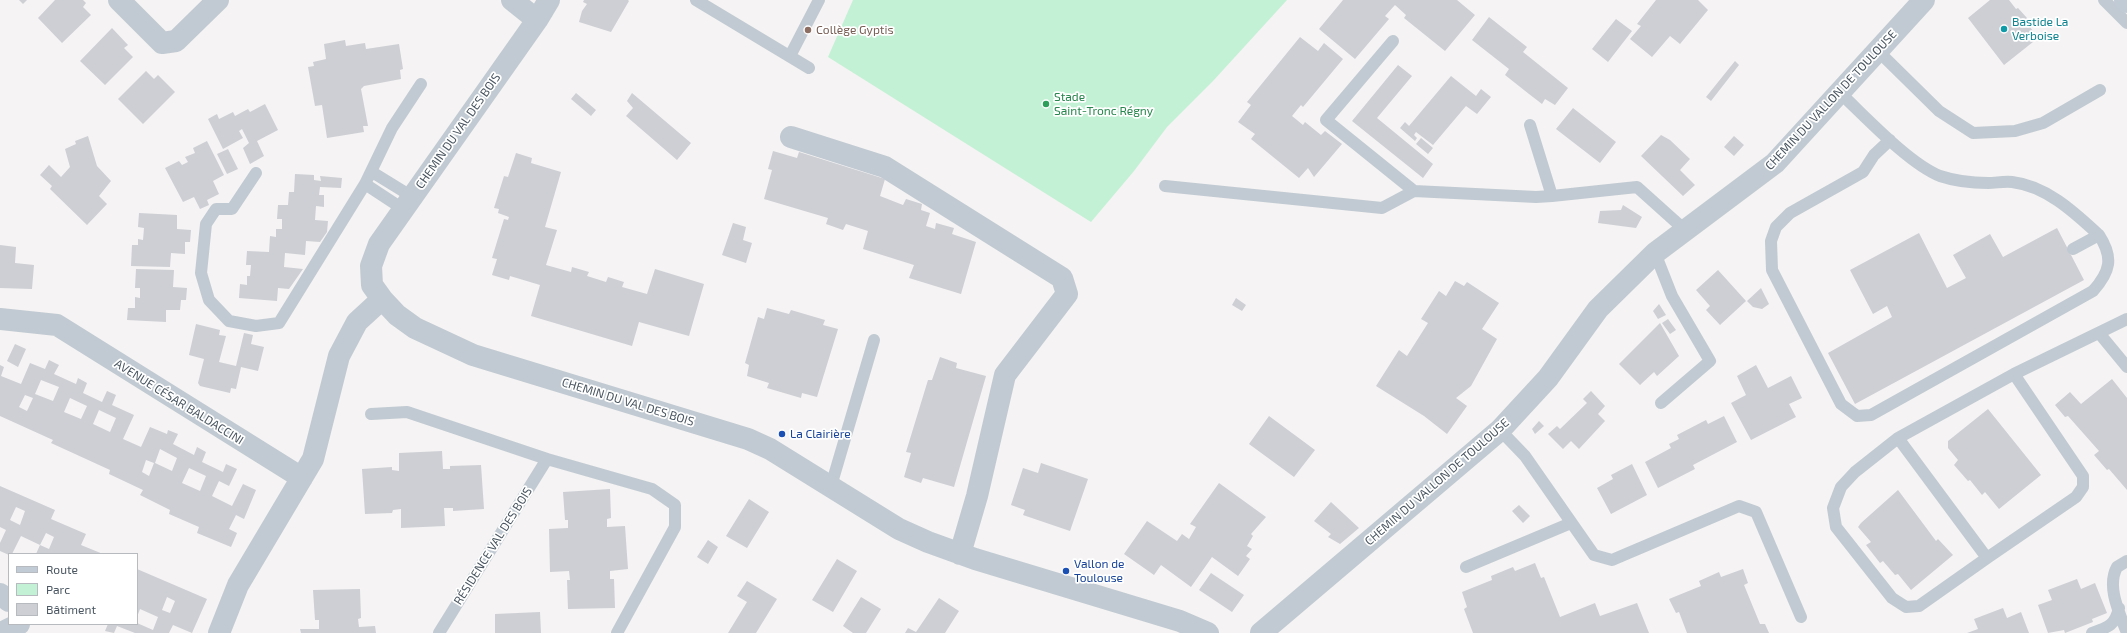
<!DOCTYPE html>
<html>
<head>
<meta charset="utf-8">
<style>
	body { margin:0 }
	#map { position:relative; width:2127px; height:633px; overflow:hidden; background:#f5f3f3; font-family:"Exo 2",sans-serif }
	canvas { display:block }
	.legend { position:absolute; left:8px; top:553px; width:130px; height:72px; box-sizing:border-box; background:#fff; border:1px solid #b7bbc0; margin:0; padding:5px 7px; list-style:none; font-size:12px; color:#4a5661 }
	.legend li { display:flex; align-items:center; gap:8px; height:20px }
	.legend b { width:20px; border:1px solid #b7bbc0 }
</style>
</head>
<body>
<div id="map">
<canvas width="2127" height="633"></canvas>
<ul class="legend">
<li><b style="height:5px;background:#c1cbd6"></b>Route</li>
<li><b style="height:11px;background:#c3f1d5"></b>Parc</li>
<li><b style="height:11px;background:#cdcfd5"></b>Bâtiment</li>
</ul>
</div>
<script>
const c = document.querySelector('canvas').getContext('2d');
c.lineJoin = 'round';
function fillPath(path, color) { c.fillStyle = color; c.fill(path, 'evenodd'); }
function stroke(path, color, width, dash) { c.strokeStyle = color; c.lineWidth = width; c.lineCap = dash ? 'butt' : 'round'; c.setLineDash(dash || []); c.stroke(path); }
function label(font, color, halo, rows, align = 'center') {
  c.font = font + ' "Exo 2",sans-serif'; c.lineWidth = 3.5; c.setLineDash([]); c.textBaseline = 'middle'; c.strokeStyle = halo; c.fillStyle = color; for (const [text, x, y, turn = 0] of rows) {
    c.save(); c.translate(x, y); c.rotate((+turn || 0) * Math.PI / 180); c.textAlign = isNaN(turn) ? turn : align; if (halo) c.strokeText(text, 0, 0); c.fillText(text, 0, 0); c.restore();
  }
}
const green = new Path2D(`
	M853,0H1287L1213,81L1167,127L1134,171L1091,222L828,57Z`);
const building = new Path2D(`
	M19,0H27L23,4Z
	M55,0H83L86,3L83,7L91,15L62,43L38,18Z
	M584,0H628L629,1L611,32L579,22L582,11L587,4L583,2Z
	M1343,0H1457L1475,15L1445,51L1404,18L1406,15L1395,5L1385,16L1389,19L1355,59L1319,29Z
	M1656,0H1698L1708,10L1680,44L1670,36L1652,57L1630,39L1641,26L1637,24Z
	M1990,0H2009L2016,9L2018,8L2027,18L2025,20L2038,38L2004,65L1968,18Z
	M1489,17L1527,47L1523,52L1568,88L1555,105L1545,99L1542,104L1529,94L1505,75L1509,69L1472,40Z
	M1616,19L1632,31L1608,62L1592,49Z
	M112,28L128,45L124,48L133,57L105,85L80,61Z
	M1300,37L1318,51L1324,43L1343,59L1303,107L1301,105L1292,116L1303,125L1305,122L1321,135L1325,131L1342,144L1314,177L1308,168L1299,178L1251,139L1255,134L1238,122L1251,105L1247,102Z
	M345,40L346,46L365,43L366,49L399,44L403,69L400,70L401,79L364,86L361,89L368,126H363L364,132L327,138L322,105L315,106L308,67L314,66L313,62L326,59L324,44Z
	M1735,61L1739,65L1711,101L1706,97Z
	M1398,65L1412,76L1377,118L1433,164L1423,178L1352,121Z
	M146,71L154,79L158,75L175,92L143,124L118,99Z
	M1451,76L1476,96L1481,89L1491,97L1477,114L1466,106L1433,145L1416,132L1414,135L1417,138L1415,141L1400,128L1405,122L1409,126Z
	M576,93L596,110L591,116L571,99Z
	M632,93L691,143L677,160L626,116L633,108L627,101Z
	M265,104L278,130L257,141L264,156L250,164L243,148L249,143L242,129L239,131L243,138L223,149L208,119L217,114L219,119L233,112L235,116L248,109L250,112Z
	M1573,108L1616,142L1600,163L1556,129Z
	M1661,135L1670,140L1690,159L1680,170L1695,185L1683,196L1641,156Z
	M88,136L97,166L111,181L99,196L107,204L87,225L50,189L52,186L40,175L49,165L61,177L70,167L65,149L76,144L75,141Z
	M1734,136L1744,145L1734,156L1724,147Z
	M1421,138L1433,148L1428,154L1416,144Z
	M207,141L224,175L213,181L219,194L207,200L209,205L200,209L194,197L183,202L165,168L179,161L182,165L188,162L185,157L195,153L193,148Z
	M228,149L238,169L227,174L217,154Z
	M773,151L797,158L799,152L885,179L880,196L903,205L906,199L922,204L921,210L930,213L926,226L935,229L936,223L954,228L952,234L976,242L961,294L909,278L914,265L863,249L868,231L846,224L843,230L826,224L828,218L764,199L772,170L768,169Z
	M516,153L532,158L531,163L561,172L545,227L557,230L546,265L571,272L572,267L589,272L587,276L606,282L608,277L624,282L622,287L647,294L655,269L704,284L689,336L639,322L632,346L531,316L540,285L510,276L509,280L492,275L497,259L492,258L504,219L508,220L509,217L498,213L499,209L494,208L504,176L508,177Z
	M295,174L314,175V180L321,181L320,176L342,178L341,188L320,187L319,195H324V207L316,206L315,220L328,221L327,232L320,242L306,241L305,255L285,253L284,267L303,269L289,289L278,288L277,301L239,298L240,284L247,285V276H250L251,265H246L247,251L269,252L270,236L276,237V229H282V219H277L278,205H288L289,192H294Z
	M1623,205L1642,217L1636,228L1598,223L1600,211L1621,210Z
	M139,213L177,215V229L191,230L190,242H185V254L171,253L170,267L131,266L132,245H138V239L143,240L144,228L138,227Z
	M733,223L746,227L743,240L752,243L746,263L722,255Z
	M2057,228L2084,280L1855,404L1828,353L1892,317L1887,306L1873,314L1850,270L1919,233L1947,288L1966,278L1953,255L1990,234L2003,257Z
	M0,245L16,247L15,263L34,265L32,289L0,288Z
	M136,269L174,270L173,287L187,288L186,300H181L180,310H166V322L127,320L128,308H135V297L140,298V288H135Z
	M1718,270L1746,301L1720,325L1706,310L1710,306L1696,290Z
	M1455,281L1464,286L1467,282L1499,303L1482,329L1497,339L1471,386L1456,398L1467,406L1447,434L1424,416L1376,386L1399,350L1407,356L1428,323L1421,319L1439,291L1446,296Z
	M1761,288L1769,304L1762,309L1753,307L1747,301Z
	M1236,298L1246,305L1242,311L1232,305Z
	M1659,304L1666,315L1658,319L1653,311Z
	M767,308L789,314L791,310L825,320L823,325L838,329L817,397L802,393L801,398L767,388L769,383L747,376L749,365L745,363L758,317L764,319Z
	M1668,319L1676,330L1670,334L1662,323Z
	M1660,323L1679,356L1657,376L1654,372L1640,385L1619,364Z
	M196,324L220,330L219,335L226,336L219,362L236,366L244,333L253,335L251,344L264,347L258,371L241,367L236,389L231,388L230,393L200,386L198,383L204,359L189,355Z
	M15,344L26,349L18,367L7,361Z
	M940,357L957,363L956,368L986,376L954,487L923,478L921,483L904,477L911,453L906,452L928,380H932Z
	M49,360L59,365L54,374L76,384L78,378L87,383L83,393L102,402L107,391L116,395L112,405L134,415L123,439L141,447L150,427L167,434L168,430L178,434L173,444L194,455L197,447L206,452L202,462L223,472L226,464L237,469L229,486L219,481L212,496L232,506L243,484L256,490L244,519L236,515L229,529L237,533L231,547L197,533L199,527L169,514L170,510L140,495L143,490L109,474L110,470L51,443L53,440L0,416V365L4,367L1,376L21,384L30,363L45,369ZM41,380L59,387L53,401L35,394ZM25,395L33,398L27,411L19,407ZM70,398L87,406L81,419L64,412ZM99,410L116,418L110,432L93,424ZM160,449L177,458L172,471L155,463ZM146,460L154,463L149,476L142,472ZM189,468L206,476L200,491L182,483Z
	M1756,365L1768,388L1791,376L1802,398L1789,404L1796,417L1751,440L1731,403L1746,395L1737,376Z
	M2112,379L2127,398V490L2109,469L2107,470L2094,455L2099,451L2068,416L2065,417L2055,405L2070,392L2081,404Z
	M1591,391L1605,406L1598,414L1605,421L1579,449L1571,441L1563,449L1548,434L1557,426L1560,429L1587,403L1583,399Z
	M1988,409L2041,475L1999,509L1985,492L1982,495L1970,480L1968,481L1954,465L1958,460L1948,448V441Z
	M1269,416L1315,450L1294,477L1249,444Z
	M1724,416L1737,442L1693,465L1695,469L1658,488L1645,462L1671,448L1669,444L1679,439L1677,435L1706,420L1708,424Z
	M1539,421L1544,426L1535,434L1532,429Z
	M442,451L443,469H450V466L481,465L484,509L453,511V508H444L445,526L401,528V509L393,510L392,513L365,514L362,469L392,467V470L399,471V453Z
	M1041,463L1088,479L1070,531L1023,515L1025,510L1011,505L1023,468L1038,473Z
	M1632,464L1647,495L1611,514L1597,488L1613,479L1611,475Z
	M1219,483L1266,517L1251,534L1253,536L1247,546L1252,549L1246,556L1250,559L1238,576L1212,557L1191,587L1161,565L1154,575L1124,554L1147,521L1177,541L1182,534L1189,539L1196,527L1190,524Z
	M0,486L55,510L51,519L86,534L81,545L103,554H36L40,545L49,549L54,537L46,533L40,545L21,536L12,554L9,555L0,551V543L6,530L0,527ZM16,507L25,511L20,525L10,520Z
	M610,489L611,518L607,519V527L625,526L628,569L610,571V579H614L615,608L568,609L567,580H570L569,571L550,572L549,529L568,528V520H565L563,492Z
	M1898,490L1936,541L1938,539L1953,555L1911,590L1898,574L1895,575L1883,561L1880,563L1866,545L1871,542L1858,527L1861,523Z
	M749,499L769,512L747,548L726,536Z
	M1331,502L1359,528L1340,544L1328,537L1331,534L1314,521Z
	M1519,505L1530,516L1523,523L1512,511Z
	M708,540L718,547L708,564L697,557Z
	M837,559L857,571L833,612L812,600Z
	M1535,563L1541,578L1544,577L1560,617L1595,603L1600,616L1637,603L1649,633H1473L1464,609L1467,607L1462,592L1492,580L1491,576L1513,567L1515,571Z
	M137,569L207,599L192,633L173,625L169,633H135L117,626L114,633L105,631L108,624L137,623L153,630L158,617L140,609L137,617ZM167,597L175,601L170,613L162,610Z
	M1743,569L1748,583L1744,585L1760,624H1765L1769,633H1687L1679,612L1676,613L1669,599L1701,586L1699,581L1719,572L1721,577Z
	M1211,573L1244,595L1232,612L1199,590Z
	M2077,579L2081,589L2095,583L2107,613L2092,619L2093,622L2065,633L2064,630L2048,633L2038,605L2052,600L2048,590Z
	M747,581L777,599L756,633H728L747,602L737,596Z
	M360,589L361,618L358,619L359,627L375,626L376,633H301L300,629H319V620H315L313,590Z
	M861,597L881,609L866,633H853L843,626Z
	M939,598L959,611L945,633H905L908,628L916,632Z
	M2003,608L2007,618L2021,612L2029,633H1967L1978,629L1974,619Z
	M540,612L541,633H495V614Z`);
const lane = new Path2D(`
	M696,0L809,68
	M2104,0L2127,23
	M1393,41L1326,120L1414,191
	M1878,51L1939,111L1973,133L2015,131L2043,123L2100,90
	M790,56L819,0
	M1839,92C1865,116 1908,163 1940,176C1955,181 1972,183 1988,183C1996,183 2004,181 2012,182C2047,186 2075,213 2099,235L2073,249
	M1530,125L1552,196L1637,187L1686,231
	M1890,140L1874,155L1863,172L1790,213L1776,227L1771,241L1772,270L1841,404L1857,416L1871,415L2093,291C2110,272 2114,258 2099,235
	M372,172L411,196
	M256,173L232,209H216L206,224L201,273L209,300L229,321L256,326L279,323L365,184L392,128L421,84
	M365,184L403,209
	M1165,186L1382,208L1414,191L1536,197L1552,196
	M1655,253L1672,296L1710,361L1661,403
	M2099,333L2127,367
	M371,414L407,412L547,459L439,633
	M1500,430L1525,456L1594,555L1612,560L1739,506L1756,512L1801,617
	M1898,438L1987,558L2076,497L2083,487V476L2014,374
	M547,459L652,489L675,505V527L617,633
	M831,486L874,340
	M1987,558L1919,606L1906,607L1892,598L1836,527L1833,508L1841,487L1855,472L1898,438L2014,374L2127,319
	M1466,567L1571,523
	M2092,633C2109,627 2115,625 2119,608
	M2127,633C2120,614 2106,587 2117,567L2127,561`);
const street = new Path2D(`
	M119,0L162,43L176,41L218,0
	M512,0L537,20
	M549,0L537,20L379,244L371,266L372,285L382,299L397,315L415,328L473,355L748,439L770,449L899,529L928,542L975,559L1180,621L1208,633
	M791,137L885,167L1062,278L1067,294L1005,375L977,496L960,554
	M0,319L57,325L302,478
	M0,594L9,601
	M1,633L19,624
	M219,633L238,585L313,459L339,356L357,322L382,299
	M1261,633L1500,430L1548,378L1598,309L1655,253L1775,163L1924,0`);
const secondary = new Path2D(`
	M2125,0L2127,2`);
const markers = [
	[2004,29,4,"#0f9aa8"],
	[808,30,4,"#8d6e63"],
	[1046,104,4,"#2e9e5b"],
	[782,434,4,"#1a4fb4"],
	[1066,571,4,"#1a4fb4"]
];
const cultureNames = [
	["Bastide La",2012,22],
	["Verboise",2012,36]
];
const educationNames = [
	["Collège Gyptis",816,30]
];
const leisureNames = [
	["Stade",1054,97],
	["Saint-Tronc Régny",1054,111]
];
const streetNames = [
	["CHEMIN DU VALLON DE TOULOUSE",1831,100,-47],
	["CHEMIN DU VAL DES BOIS",458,131,-55],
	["AVENUE CÉSAR BALDACCINI",179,402,32],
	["CHEMIN DU VAL DES BOIS",628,402,17],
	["CHEMIN DU VALLON DE TOULOUSE",1437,482,-41],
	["RÉSIDENCE VAL DES BOIS",493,546,-58]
];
const transitNames = [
	["La Clairière",790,434],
	["Vallon de",1074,564],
	["Toulouse",1074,578]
];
fillPath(green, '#c3f1d5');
fillPath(building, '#cdcfd5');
stroke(lane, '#c1cad2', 12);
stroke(street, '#c1cad2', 22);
stroke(secondary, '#c1cbd6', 22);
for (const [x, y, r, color] of markers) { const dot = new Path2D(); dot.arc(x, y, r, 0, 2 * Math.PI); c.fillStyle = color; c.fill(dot); stroke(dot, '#fff', 1.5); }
label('12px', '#0d838f', '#fff', cultureNames, 'left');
label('12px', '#785e54', '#fff', educationNames, 'left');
label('12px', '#27864d', '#fff', leisureNames, 'left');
label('12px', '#4a5661', '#fff', streetNames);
label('12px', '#164399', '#fff', transitNames, 'left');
</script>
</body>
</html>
